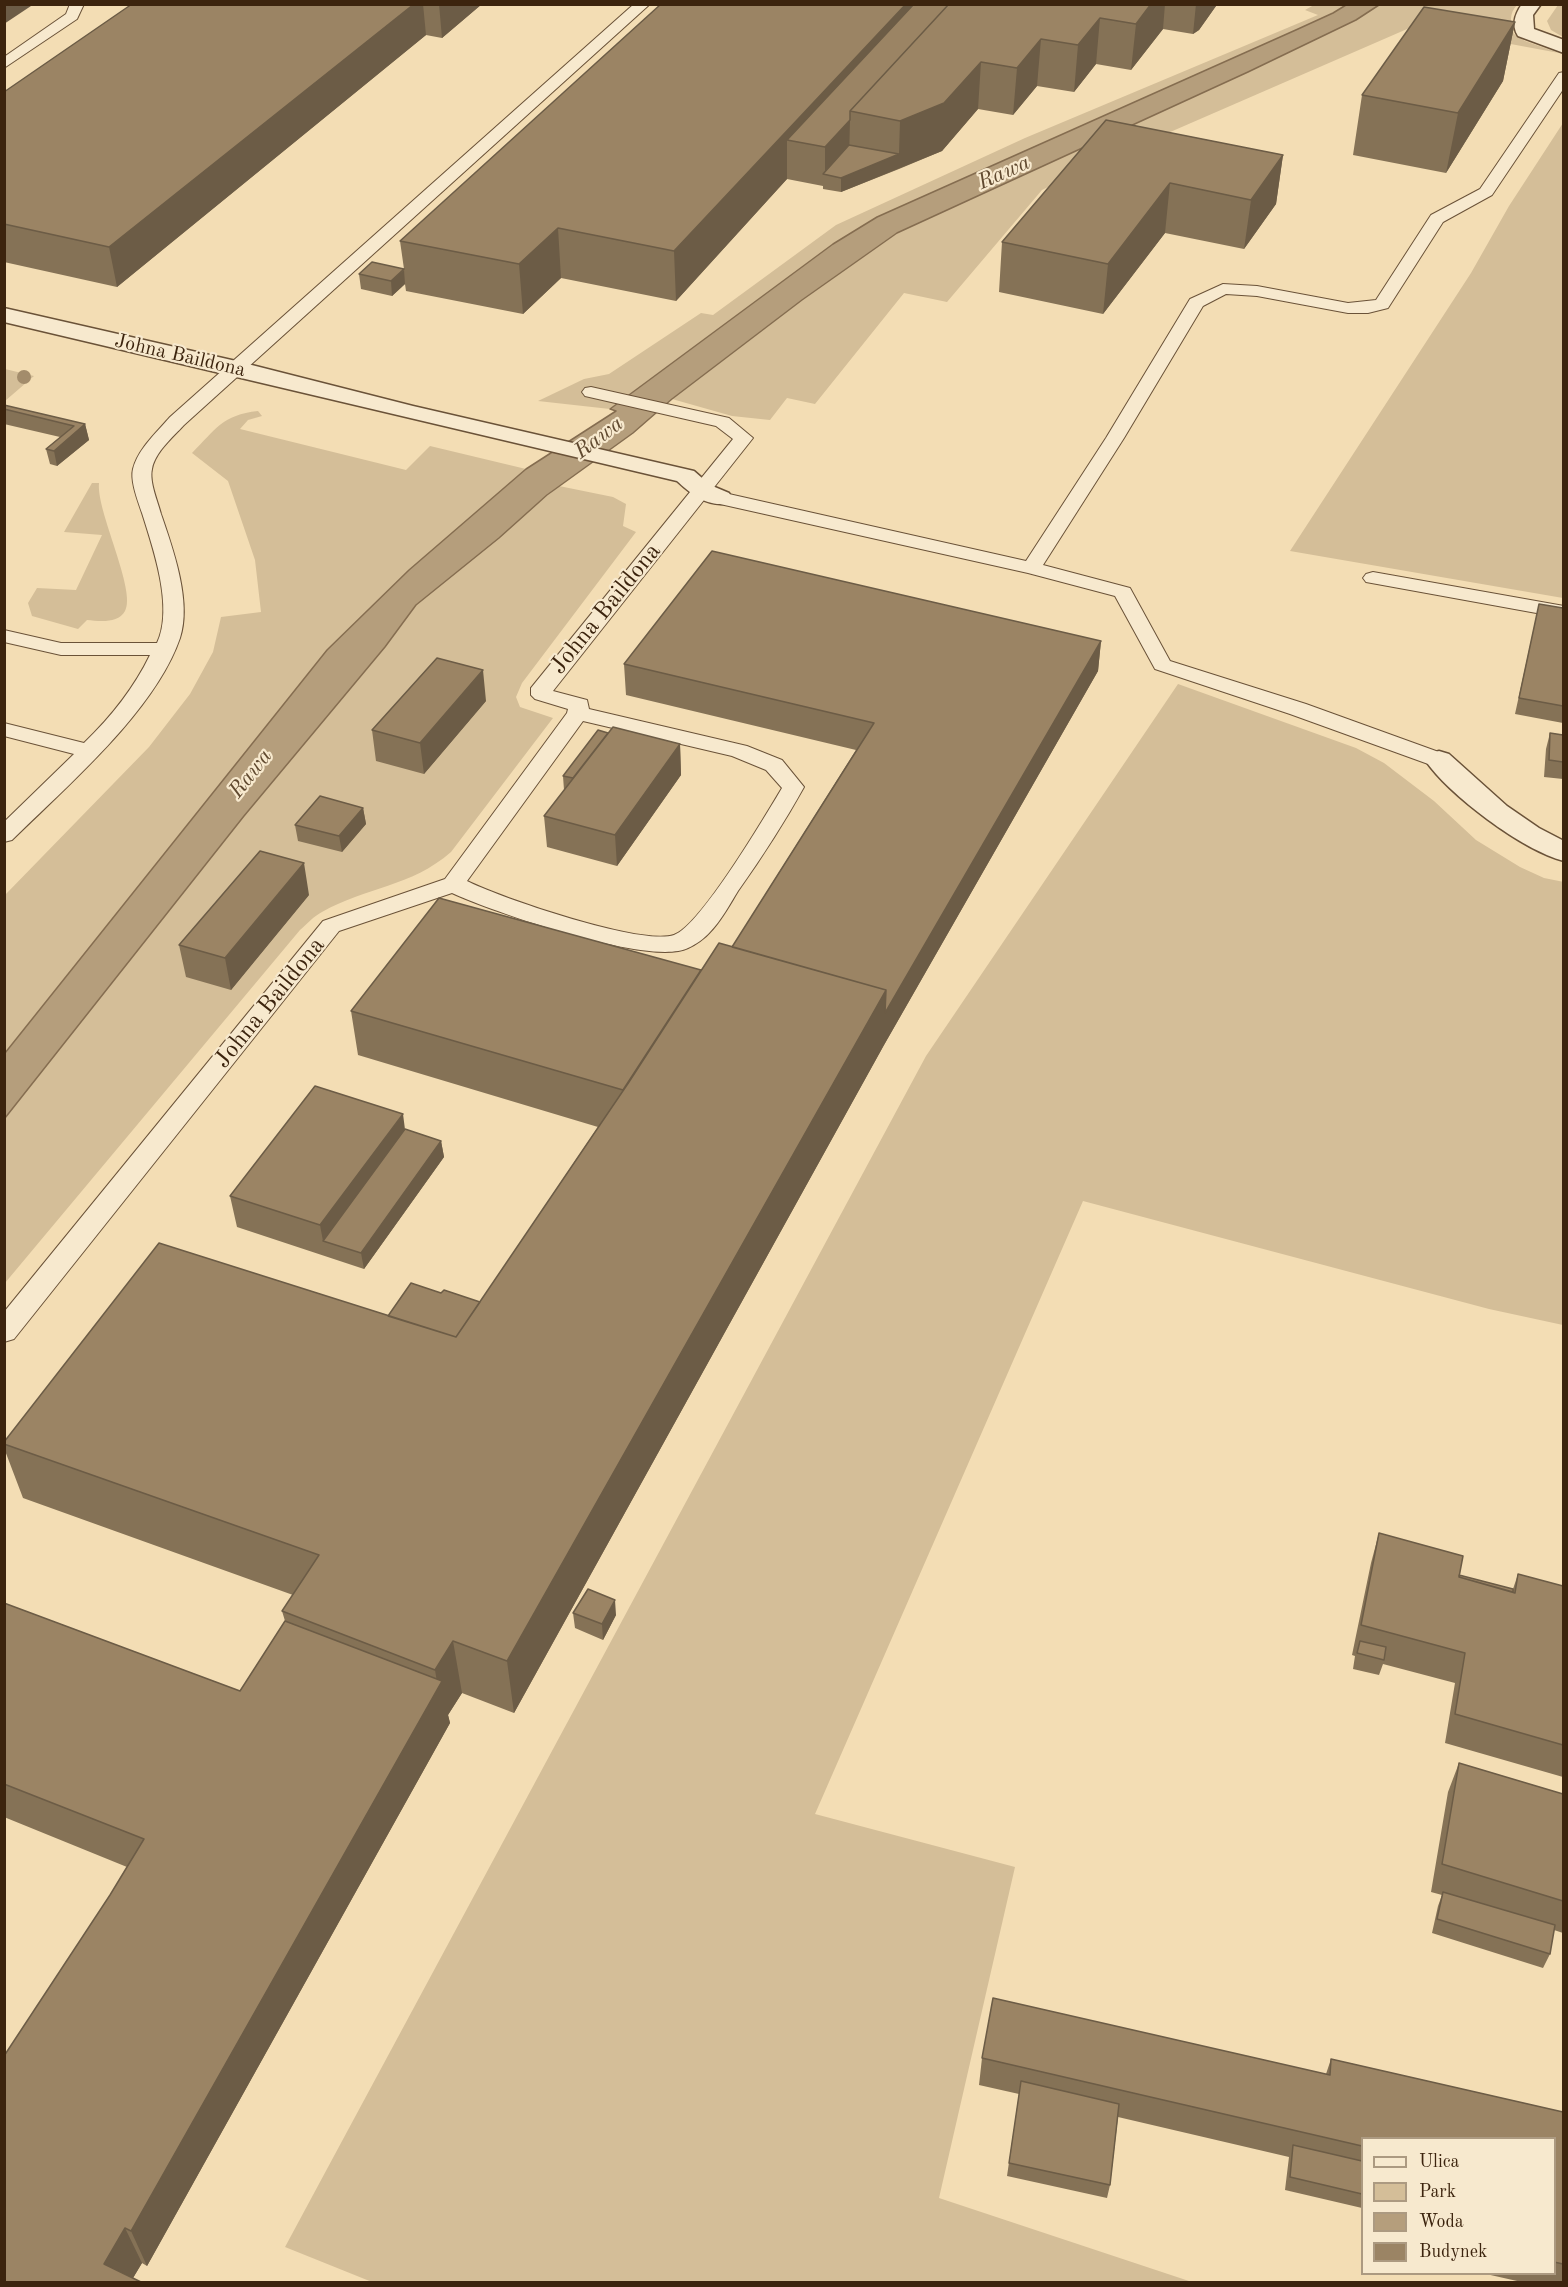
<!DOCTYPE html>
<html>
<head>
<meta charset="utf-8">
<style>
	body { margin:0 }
	#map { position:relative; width:1568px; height:2287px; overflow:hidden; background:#f3ddb4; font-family:"Old Standard TT",serif }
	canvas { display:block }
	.frame { position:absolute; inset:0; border:6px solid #3c240e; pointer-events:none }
	.legend { position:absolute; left:1361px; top:2137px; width:195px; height:138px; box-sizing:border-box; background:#f7e9ce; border:2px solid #ac9a81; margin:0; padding:8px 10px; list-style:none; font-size:18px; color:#3c240e }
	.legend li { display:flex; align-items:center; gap:12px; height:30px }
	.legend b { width:30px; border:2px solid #ac9a81 }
</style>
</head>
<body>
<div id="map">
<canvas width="1568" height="2287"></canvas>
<div class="frame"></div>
<ul class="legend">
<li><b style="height:8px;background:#f7e9ce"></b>Ulica</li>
<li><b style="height:16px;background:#d4be98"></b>Park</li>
<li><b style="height:16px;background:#b59e7c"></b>Woda</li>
<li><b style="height:16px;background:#9b8464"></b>Budynek</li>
</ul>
</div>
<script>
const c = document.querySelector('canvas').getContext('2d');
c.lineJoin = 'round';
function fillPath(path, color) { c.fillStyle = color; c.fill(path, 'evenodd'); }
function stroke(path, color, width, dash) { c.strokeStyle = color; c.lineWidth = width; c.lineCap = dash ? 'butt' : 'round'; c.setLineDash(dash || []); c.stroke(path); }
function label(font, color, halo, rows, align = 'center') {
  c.font = font + ' "Old Standard TT",serif'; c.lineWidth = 4.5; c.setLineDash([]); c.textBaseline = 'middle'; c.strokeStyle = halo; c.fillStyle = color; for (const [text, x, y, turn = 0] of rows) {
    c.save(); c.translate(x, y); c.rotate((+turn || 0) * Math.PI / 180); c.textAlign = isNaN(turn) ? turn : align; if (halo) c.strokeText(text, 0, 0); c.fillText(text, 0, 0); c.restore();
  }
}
const green = new Path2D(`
	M1314,5H1346L1333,13L1298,29L877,217L833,244L610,409L538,401L584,379L609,374L701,313L713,315L836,225L1025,138L1318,15L1305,10Z
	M1379,5H1517C1509,13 1510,24 1514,34L1525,41L1559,53L1414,26L1076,173L1042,190L947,302L904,293L815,404L787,398L770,420L732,416L672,399L802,300L897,233L1248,72L1356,20Z
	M1558,5H1563V37L1551,30L1547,21Z
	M1563,123V598L1290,551L1471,273L1509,206Z
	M5,369L34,376L5,401L4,369Z
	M258,411L262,416L248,420L240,429L406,470L430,446L526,469L409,570L327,650L5,1053V895L149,747L190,694L213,652L221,617L261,612L255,560L228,481L192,453C216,429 222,415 258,411Z
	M92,483H99C96,511 137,591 125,611C118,624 99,621 87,620L78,629L32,616L28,603L37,588L76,590L102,535L64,532Z
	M559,486L613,497L626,504L623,526L636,532L522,683L516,697L520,707L553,718L451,852C411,887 366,887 322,912C314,916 307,924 300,930L5,1283V1118L244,816L385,647L416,605Z
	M1178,684L1356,748L1384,763L1434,801L1476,840L1520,867L1544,878L1564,882L1563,1325L1489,1309L1083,1201L815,1814L1015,1867L939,2198L1192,2282H372L285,2247L926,1056Z`);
const water = new Path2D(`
	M1346,5H1379L1356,20L1248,72L897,233L802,300L672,399L633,433L547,495L499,538L416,605L385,647L244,816L5,1118V1053L327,650L409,570L526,469L616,411L610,409L833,244L877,217L1298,29L1333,13Z`);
const lane = new Path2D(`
	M70,4H84L77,19L4,68V57L66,14Z
	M634,4H650L184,425C173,437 155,452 152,469C149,482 158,502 161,514C173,549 192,602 180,638C155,711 67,786 12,840L4,842V822L74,754L4,736V723L84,743C111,717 134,688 150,655H61L4,642V630L61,643H157C174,608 153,548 142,513C138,501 130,481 133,469C138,449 157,432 170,417Z
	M1564,72V88L1492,195L1443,222L1388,308L1368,313H1348L1257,296L1226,294L1203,306L1124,438L1043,565L1130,588L1170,661L1306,704L1447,755L1450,760L1447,765L1439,767L1431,765L1290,714L1155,669L1115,596L1028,573L720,504L713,502L710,498L713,494L720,492L1026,561L1106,438L1190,299L1223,284L1257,286L1348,303L1376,300L1431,215L1480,189L1559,73Z
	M591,387L729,418L753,438L553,691L587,700L589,709L747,746L782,760L804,787C784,823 762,857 738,891C730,904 721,921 710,932C705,938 695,945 688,948C650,967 491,911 452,893L339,931L14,1339L4,1342V1312L323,921L445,879L567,713L568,709L535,699L531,695V688L733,439L716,426L585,396L582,392L585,388ZM583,721L732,756L766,770L782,788C766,815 700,926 674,935C641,946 501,898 467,881Z
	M1373,572L1564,606V618L1366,582L1363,578L1366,574Z`);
const street = new Path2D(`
	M1522,4H1541L1533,15L1534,29L1564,40V53L1518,36C1511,25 1515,14 1522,4Z
	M4,308L236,361L413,406L694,471L710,485L729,493L732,498L729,503C708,508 691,494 677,481L4,322Z
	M1439,751L1449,754L1507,806L1539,828L1564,841V861C1522,850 1449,795 1425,760L1429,754Z`);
const trees = [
	[24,377]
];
const wall = new Path2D(`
	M132,4H482L442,38L426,35L117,287L4,262V92Z
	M661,4H1216V6L1199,30L1193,34L1163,29L1131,70L1096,64L1074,92L1037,86L1013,115L978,109L942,151L899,169L841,192L823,189V186L787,179L676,301L561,278L523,314L406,291L405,284L392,296L361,289L359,274L404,269L400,241Z
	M1515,22L1503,81L1446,173L1353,155L1362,95Z
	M1106,120L1283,155L1276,204L1244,249L1165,233L1103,314L999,292L1002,242Z
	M4,405L85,424L89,440L57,466L50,464L46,449L60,437L4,424Z
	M1539,604L1563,608V723L1515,714Z
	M1101,641L1098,671L884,1045L514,1713L462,1693L448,1715L450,1723L147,2266L142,2263L133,2278L4,2283L110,1895L127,1867L4,1817V1603L240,1691L285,1621L282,1611L293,1595L23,1498L4,1448V1442L388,1316L441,1293L480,1302L598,1127L358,1055L351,1011L701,970L732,947L856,750L626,695L624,664Z
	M486,701L424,774L376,761L372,730Z
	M608,733L680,744L681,775L617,866L547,847L544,816L564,790L563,776Z
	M1550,733L1563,735V779L1544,777L1546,749Z
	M363,808L366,824L342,852L298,841L295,825Z
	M309,895L231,990L186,977L179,945Z
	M405,1129L441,1141L444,1157L364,1269L237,1227L230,1196Z
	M1379,1533L1459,1575L1513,1589L1518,1574L1563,1586V1777L1445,1743L1455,1683L1383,1664L1379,1675L1353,1669L1355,1656L1352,1655L1371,1563Z
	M573,1613L616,1615L603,1640L575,1628Z
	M1459,1763L1563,1794V1933L1554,1930L1550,1954L1543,1968L1432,1933L1438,1906L1442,1895L1431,1892L1448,1792Z
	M982,2058L1326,2074L1331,2059L1563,2112V2283H1526L1486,2274H1554V2139H1362V2208L1285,2190L1289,2157L1118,2117L1110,2185L1107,2198L1007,2176L1019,2094L979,2085Z`);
const shadedWall = new Path2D(`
	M4,4H34L4,24Z
	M414,4H423L426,35L117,287L109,247Z
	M439,4H482L442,38Z
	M906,4H947L787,140V179L676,301L674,251Z
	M1151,4H1165L1163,29L1131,70L1136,24Z
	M1196,4H1216V6L1199,30L1193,34Z
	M1100,18L1096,64L1074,92L1078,45Z
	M1515,22L1503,81L1446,173L1458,113Z
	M1041,39L1037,86L1013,115L1017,68Z
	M981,62L978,109L942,151L841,192V178L899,154L900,121Z
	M850,120L849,159L825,175V147Z
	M1283,155L1276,204L1244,249L1251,200Z
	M1170,183L1165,233L1103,314L1108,264Z
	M558,228L561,278L523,314L519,264Z
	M404,270L405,284L392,296L391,281Z
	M85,424L89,440L57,466L54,451Z
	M1101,641L1098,671L884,1045L514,1713L507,1661L886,990Z
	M483,670L486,701L424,774L420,743Z
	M680,744L681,775L617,866L615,835Z
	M363,808L366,824L342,852L339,836Z
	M304,863L309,895L231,990L225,958Z
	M403,1114L407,1145L323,1241L320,1225Z
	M441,1141L444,1157L364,1269L361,1253Z
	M615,1600L616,1615L603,1640L602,1624Z
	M453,1641L462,1693L448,1715L450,1723L147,2266L131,2231L438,1688L435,1670Z
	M125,2228L142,2263L130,2283L104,2264Z`);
const building = new Path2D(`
	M132,4H414L109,247L4,224V92Z
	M661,4H906L674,251L558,228L519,264L400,241Z
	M914,4H949L850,111V120L825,147L787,140Z
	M949,4H1151L1136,24L1100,18L1078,45L1041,39L1017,68L981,62L944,103L900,121L850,111Z
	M1424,7L1515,22L1458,113L1362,95Z
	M1106,120L1283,155L1251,200L1170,183L1108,264L1002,242Z
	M849,145L899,154L841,178L823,174Z
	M372,262L404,269L391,281L359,274Z
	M4,405L85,424L54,451L46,449L74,426L4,409Z
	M712,551L1101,641L885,1013L886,990L732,947L874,723L624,664Z
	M1539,604L1563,608V706L1519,698Z
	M437,658L483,670L420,743L372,730Z
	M613,727L680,744L615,835L544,816Z
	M598,730L608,733L573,778L563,776Z
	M1550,733L1563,735V762L1549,760Z
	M320,796L363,808L339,836L295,825Z
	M260,851L304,863L225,958L179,945Z
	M439,898L701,970L623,1090L351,1011Z
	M719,943L886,990L507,1661L453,1641L435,1670L282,1611L319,1555L4,1444V1442L159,1243L456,1337L629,1082Z
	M315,1086L403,1114L320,1225L230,1196Z
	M405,1129L441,1141L361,1253L323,1241Z
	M411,1283L441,1293L444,1290L480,1302L456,1337L388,1316Z
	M1379,1533L1463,1556L1459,1577L1515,1593L1518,1574L1563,1586V1745L1455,1714L1465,1653L1361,1625Z
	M1459,1575L1513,1589V1592L1459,1577Z
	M588,1589L615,1600L602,1624L573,1613Z
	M4,1603L240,1691L285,1621L442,1681L131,2231L125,2228L104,2264L143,2283H4V2056L110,1895L144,1839L4,1784Z
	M1360,1641L1386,1647L1384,1660L1357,1653Z
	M1459,1763L1563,1794V1901L1442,1864Z
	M1443,1892L1555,1925L1550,1954L1437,1919Z
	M993,1998L1330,2075L1331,2059L1563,2112V2264L1554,2262V2139H1362V2146L982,2058Z
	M1021,2081L1119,2104L1110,2185L1009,2163Z
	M1293,2145L1362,2161V2194L1290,2177Z`);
const farStreetnames = [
	["Johna Baildona",180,356,13]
];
const farWaternames = [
	["Rawa",1004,173,-24],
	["Rawa",599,438,-37],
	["Rawa",251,774,-52]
];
const streetNames = [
	["Johna Baildona",606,609,-51],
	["Johna Baildona",270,1003,-51]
];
fillPath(green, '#d4be98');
fillPath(water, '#b59e7c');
stroke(water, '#856d50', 1.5);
stroke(lane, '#6a5238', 2);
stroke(street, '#6a5238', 3);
fillPath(lane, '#f7e9ce');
fillPath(street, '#f7e9ce');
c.fillStyle = '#a38c6b';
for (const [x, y] of trees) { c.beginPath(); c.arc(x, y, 7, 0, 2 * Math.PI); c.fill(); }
fillPath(wall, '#857256');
fillPath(shadedWall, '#6c5c46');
fillPath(building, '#9b8464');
stroke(building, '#6c5c46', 1.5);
label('20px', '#3c240e', '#f7e9ce', farStreetnames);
label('italic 22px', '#60492f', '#f7e9ce', farWaternames);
label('24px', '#3c240e', '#f7e9ce', streetNames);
</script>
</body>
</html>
